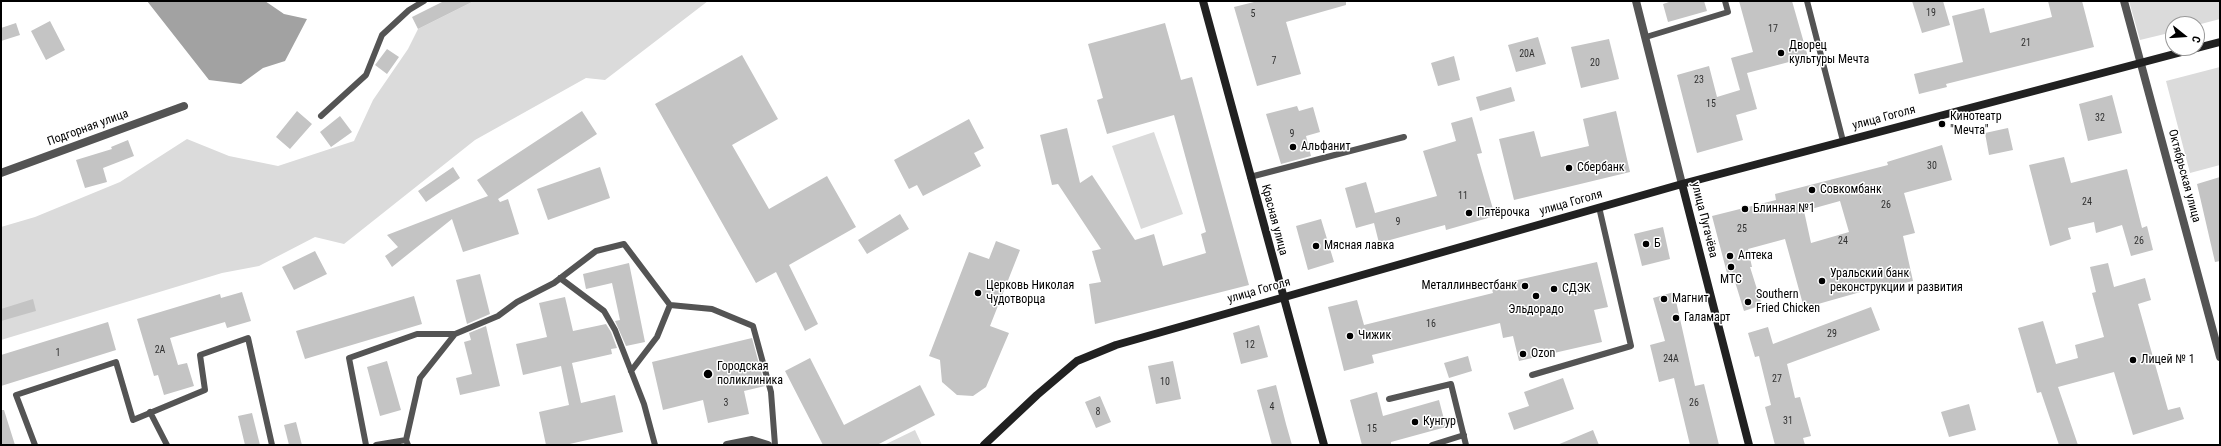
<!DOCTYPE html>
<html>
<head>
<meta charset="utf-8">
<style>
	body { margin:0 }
	#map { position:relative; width:2221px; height:446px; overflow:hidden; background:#fff; font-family:"Roboto Condensed",sans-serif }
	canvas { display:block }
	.frame { position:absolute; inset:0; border:2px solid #000; pointer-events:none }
	.north { position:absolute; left:2165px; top:16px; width:40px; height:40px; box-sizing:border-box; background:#fff; border:1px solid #999; border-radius:50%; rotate:107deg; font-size:11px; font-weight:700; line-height:16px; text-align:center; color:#000 }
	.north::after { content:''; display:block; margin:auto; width:14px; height:18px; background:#000; clip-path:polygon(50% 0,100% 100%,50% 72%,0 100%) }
</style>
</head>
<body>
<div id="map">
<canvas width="2221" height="446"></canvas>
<div class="frame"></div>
<div class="north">С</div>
</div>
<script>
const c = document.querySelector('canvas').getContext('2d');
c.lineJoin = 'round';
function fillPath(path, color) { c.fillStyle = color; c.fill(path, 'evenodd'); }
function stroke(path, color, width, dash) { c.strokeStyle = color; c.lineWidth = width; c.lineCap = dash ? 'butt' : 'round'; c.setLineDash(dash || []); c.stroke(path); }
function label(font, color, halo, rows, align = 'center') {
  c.font = font + ' "Roboto Condensed",sans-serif'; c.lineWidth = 3; c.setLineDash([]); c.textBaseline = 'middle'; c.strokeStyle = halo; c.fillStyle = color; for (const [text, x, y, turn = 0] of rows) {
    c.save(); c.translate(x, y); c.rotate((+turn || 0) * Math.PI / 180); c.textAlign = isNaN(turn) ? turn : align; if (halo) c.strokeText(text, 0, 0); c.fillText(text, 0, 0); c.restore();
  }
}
const green = new Path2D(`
	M474,1H708L605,80L586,78L475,140L344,244L315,237L259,266L222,273L1,340V227L35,217L120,182L187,139L229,156L278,166L354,141L373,100L408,49L418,29Z
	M2129,1H2220V19L2197,25L2173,24V32L2140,40Z
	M2220,67V165L2190,173L2166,81Z
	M1154,132L1183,214L1141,229L1112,146Z
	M915,430L922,445H884Z`);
const water = new Path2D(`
	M147,1H265L284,14L307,19L285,61L263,68L241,84L209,80Z`);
const building = new Path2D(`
	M444,1H474L418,29L412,17Z
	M1258,1H1346V5L1286,22L1301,74L1257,86L1234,7Z
	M1672,1H1704L1707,11L1668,22L1663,4Z
	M1739,1H1792L1808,57L1747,73L1757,109L1736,115L1743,140L1697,153L1677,75L1709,66L1717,97L1740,90L1731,58L1753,52Z
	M1912,1H1943L1950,25L1922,33Z
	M2048,1H2082L2094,47L1946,84L1947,87L1919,94L1914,74L1963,62L1952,16L1984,8L1990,33L2052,17Z
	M50,21L65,50L46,60L31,31Z
	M16,23L20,35L1,41V28Z
	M1165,23L1181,80L1192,77L1249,285L1095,324L1089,284L1101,282L1092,251L1101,249L1058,184L1052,185L1040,135L1067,128L1080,183L1092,175L1135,240L1154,234L1163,266L1206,253L1201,234L1206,232L1174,115L1107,134L1097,100L1103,98L1088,44Z
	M1538,37L1546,64L1516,72L1508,45Z
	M1609,39L1619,79L1581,88L1571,47Z
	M387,49L399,57L387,74L375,65Z
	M742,55L778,119L732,145L769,209L827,176L856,227L789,265L818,324L805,331L776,272L756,283L655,104Z
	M1454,56L1460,80L1438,86L1431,63Z
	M1511,87L1515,101L1480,111L1476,97Z
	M2112,95L2122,133L2088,141L2079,104Z
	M1297,106L1299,111L1313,107L1320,132L1306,136L1311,156L1281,164L1266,114Z
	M297,111L312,124L290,149L276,137Z
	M582,111L597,134L498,199L500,202L508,199L519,234L463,252L452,219L392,267L385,256L398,247L387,235L488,196L477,180Z
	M1616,111L1630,172L1514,200L1499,139L1534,131L1541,157L1589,146L1583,119Z
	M340,116L352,132L331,147L320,132Z
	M1472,117L1482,153L1477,154L1495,216L1446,230L1445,225L1379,243L1374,223L1356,228L1345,188L1366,182L1375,213L1437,196L1423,151L1456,141L1451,123Z
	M969,119L984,148L974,153L981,166L923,196L917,185L909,189L894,160Z
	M2008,128L2013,150L1989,155L1985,133Z
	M128,140L134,156L103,168L107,182L85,188L76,160L112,149L111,147Z
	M1942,145L1952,180L1904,193L1915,233L1903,236L1913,281L1878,289V287L1804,308L1785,239L1748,249L1752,267H1750L1762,305L1744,311L1732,272L1727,273L1712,216L1776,200L1775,194L1888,165L1887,162ZM1840,201L1849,232L1811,243L1804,211Z
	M2064,157L2071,183L2127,169L2142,228L2147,226L2153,250L2131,256L2122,225L2096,233L2094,222L2068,228L2071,239L2050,246L2029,165Z
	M453,167L460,178L426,202L418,191Z
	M600,167L610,198L548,220L537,189Z
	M2220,177V261L2215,262L2197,184Z
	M900,214L909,229L867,254L858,240Z
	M1321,219L1334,262L1308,270L1296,226Z
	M1663,227L1670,259L1642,266L1634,234Z
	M996,241L1020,250L990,326L1009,333L986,387L973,396L957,395L942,382L940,360L929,356L969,252L989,259Z
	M315,251L327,274L294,290L282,267Z
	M1597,262L1608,307L1594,310L1602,342L1519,361L1513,336L1503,338L1500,323L1372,355L1374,363L1344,371L1328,307L1357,300L1364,325L1493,293L1491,286Z
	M629,263L645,342L626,346L615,321L620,320L612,283L586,289L583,274Z
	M2108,263L2114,287L2145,278L2151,300L2138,304L2168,410L2180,407L2184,419L2133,435L2114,372L2058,387L2078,445H2059L2041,392L2037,393L2018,328L2043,321L2056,364L2078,358L2075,345L2104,337L2092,293L2096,292L2090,267Z
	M480,274L490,314L467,324L456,280Z
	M242,292L251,321L227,328L225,322L170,338L178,365L187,363L194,386L164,395L158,375L154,376L137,319L220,294L221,298Z
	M1674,292L1695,386L1704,384L1719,445H1690L1674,378L1659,382L1650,345L1665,341L1653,298Z
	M414,296L422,324L305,359L296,331Z
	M565,297L573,331L606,324L611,332L617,348L611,349L612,354L572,363L581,403L615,395L623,432L565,445H546L539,412L569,405L561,366L523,375L516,344L547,337L539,303Z
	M33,299L36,311L1,321V309Z
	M1871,307L1880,330L1787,364L1795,398L1800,397L1811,436L1803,438L1805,445H1775L1765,407L1771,405L1759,356L1755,357L1748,333L1768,327L1773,344Z
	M108,322L116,350L1,386V355Z
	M1259,325L1268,357L1241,364L1233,333Z
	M486,326L500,386L460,395L456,378L472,374L464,342L471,340L469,333Z
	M752,338L765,386L744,391L749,414L708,423L703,400L663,410L652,362Z
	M1468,356L1472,371L1449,378L1444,363Z
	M810,358L844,425L920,385L935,415L877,445H823L785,371Z
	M387,361L401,410L380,416L367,367Z
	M1173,361L1181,399L1156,404L1148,366Z
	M1563,378L1574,409L1514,430L1508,413L1529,406L1524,392Z
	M1276,385L1286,424L1292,445H1272L1257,390Z
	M1377,392L1383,416L1439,400L1446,427L1391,442V445H1362L1350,400Z
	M1100,396L1111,422L1096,428L1085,402Z
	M1969,404L1976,430L1949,437L1941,412Z
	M1,410H4L15,445H1Z
	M252,413L260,445H245L238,416Z
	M296,422L302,445H289L284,425Z
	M1593,430L1599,445H1557Z`);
const lane = new Path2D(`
	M1807,1L1843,141
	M1646,37L1728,12L1725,1
	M321,116L366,75L382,35L409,10L424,1
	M1250,177L1404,137
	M560,278L604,311L615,330L644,404L655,445
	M631,371L657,337L670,305
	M1532,375L1631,346L1599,207
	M1389,399L1451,384L1466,445
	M150,412L167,445
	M35,445L16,395L116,362L133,420L205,390L200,355L248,338L272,445
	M366,445L349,358L417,334H455
	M376,445L406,440
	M408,445L406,440L420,378L455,334L498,316L517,302L554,283L596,251L624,244L670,305L712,309L753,326L771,392L775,445
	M1432,445L1464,435`);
const street = new Path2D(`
	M1636,1L1682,184
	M2124,1L2220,357
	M1,173L184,106
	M727,445L752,440L768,445`);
const secondary = new Path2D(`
	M1203,1L1324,445
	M2197,48L2220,42
	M1682,184L1749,445
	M984,445L1037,395L1077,361L1116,345L1682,184L2197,48`);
const markers = [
	[1781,53,4,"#000"],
	[1942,124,4,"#000"],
	[1293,147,4,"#000"],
	[1569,168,4,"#000"],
	[1812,190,4,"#000"],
	[1745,209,4,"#000"],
	[1469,213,4,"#000"],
	[1646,244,4,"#000"],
	[1316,246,4,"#000"],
	[1730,256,4,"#000"],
	[1731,267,4,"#000"],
	[1822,281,4,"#000"],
	[1525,286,4,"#000"],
	[1554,289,4,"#000"],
	[978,293,4,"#000"],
	[1536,296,4,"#000"],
	[1664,299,4,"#000"],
	[1748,302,4,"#000"],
	[1676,318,4,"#000"],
	[1350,336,4,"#000"],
	[1523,354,4,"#000"],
	[2133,360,4,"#000"],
	[708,374,5,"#000"],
	[1415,422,4,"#000"]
];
const numberNames = [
	["19",1931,13],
	["5",1253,14],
	["17",1773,29],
	["21",2026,43],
	["20А",1527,54],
	["7",1274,61],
	["20",1595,63],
	["23",1699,80],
	["15",1711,104],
	["32",2100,118],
	["9",1292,134],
	["30",1932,166],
	["11",1463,196],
	["24",2087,202],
	["26",1886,205],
	["9",1398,222],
	["25",1742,229],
	["24",1843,241],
	["26",2139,241],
	["16",1431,324],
	["29",1832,334],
	["12",1250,345],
	["2А",160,350],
	["1",58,353],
	["24А",1671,359],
	["27",1777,379],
	["10",1165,382],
	["3",726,403],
	["26",1694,403],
	["4",1272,407],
	["8",1098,412],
	["31",1788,421],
	["15",1372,429]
];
const poiNames = [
	["Дворец",1789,46],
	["культуры Мечта",1789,60],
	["Кинотеатр",1950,117],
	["\"Мечта\"",1950,131],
	["Альфанит",1301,147],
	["Сбербанк",1577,168],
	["Совкомбанк",1820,190],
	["Блинная №1",1753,209],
	["Пятёрочка",1477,213],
	["Б",1654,244],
	["Мясная лавка",1324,246],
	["Аптека",1738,256],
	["Уральский банк",1830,274],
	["реконструкции и развития",1830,288],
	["МТС",1731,280,"center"],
	["Церковь Николая",986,286],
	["Чудотворца",986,300],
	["Металлинвестбанк",1517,286,"right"],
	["СДЭК",1562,289],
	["Southern",1756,295],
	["Fried Chicken",1756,309],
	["Магнит",1672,299],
	["Эльдорадо",1536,310,"center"],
	["Галамарт",1684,318],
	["Чижик",1358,336],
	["Ozon",1531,354],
	["Лицей № 1",2141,360],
	["Городская",717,367],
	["поликлиника",717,381],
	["Кунгур",1423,422]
];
const streetNames = [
	["улица Гоголя",1884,118,-15],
	["Подгорная улица",88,128,-20],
	["Октябрьская улица",2184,176,75],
	["улица Гоголя",1571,203,-16],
	["Красная улица",1274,220,75],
	["улица Пугачёва",1704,220,76],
	["улица Гоголя",1259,291,-16]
];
fillPath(green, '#dbdbdb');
fillPath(water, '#a2a2a2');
fillPath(building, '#c4c4c4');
stroke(lane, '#545454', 6);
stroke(street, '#545454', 8);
stroke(secondary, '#212121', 8);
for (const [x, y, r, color] of markers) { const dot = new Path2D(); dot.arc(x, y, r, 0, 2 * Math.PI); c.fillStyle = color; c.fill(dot); stroke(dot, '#fff', 1.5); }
label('10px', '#313131', null, numberNames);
label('12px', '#000', '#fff', poiNames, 'left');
label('12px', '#000', '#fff', streetNames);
</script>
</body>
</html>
